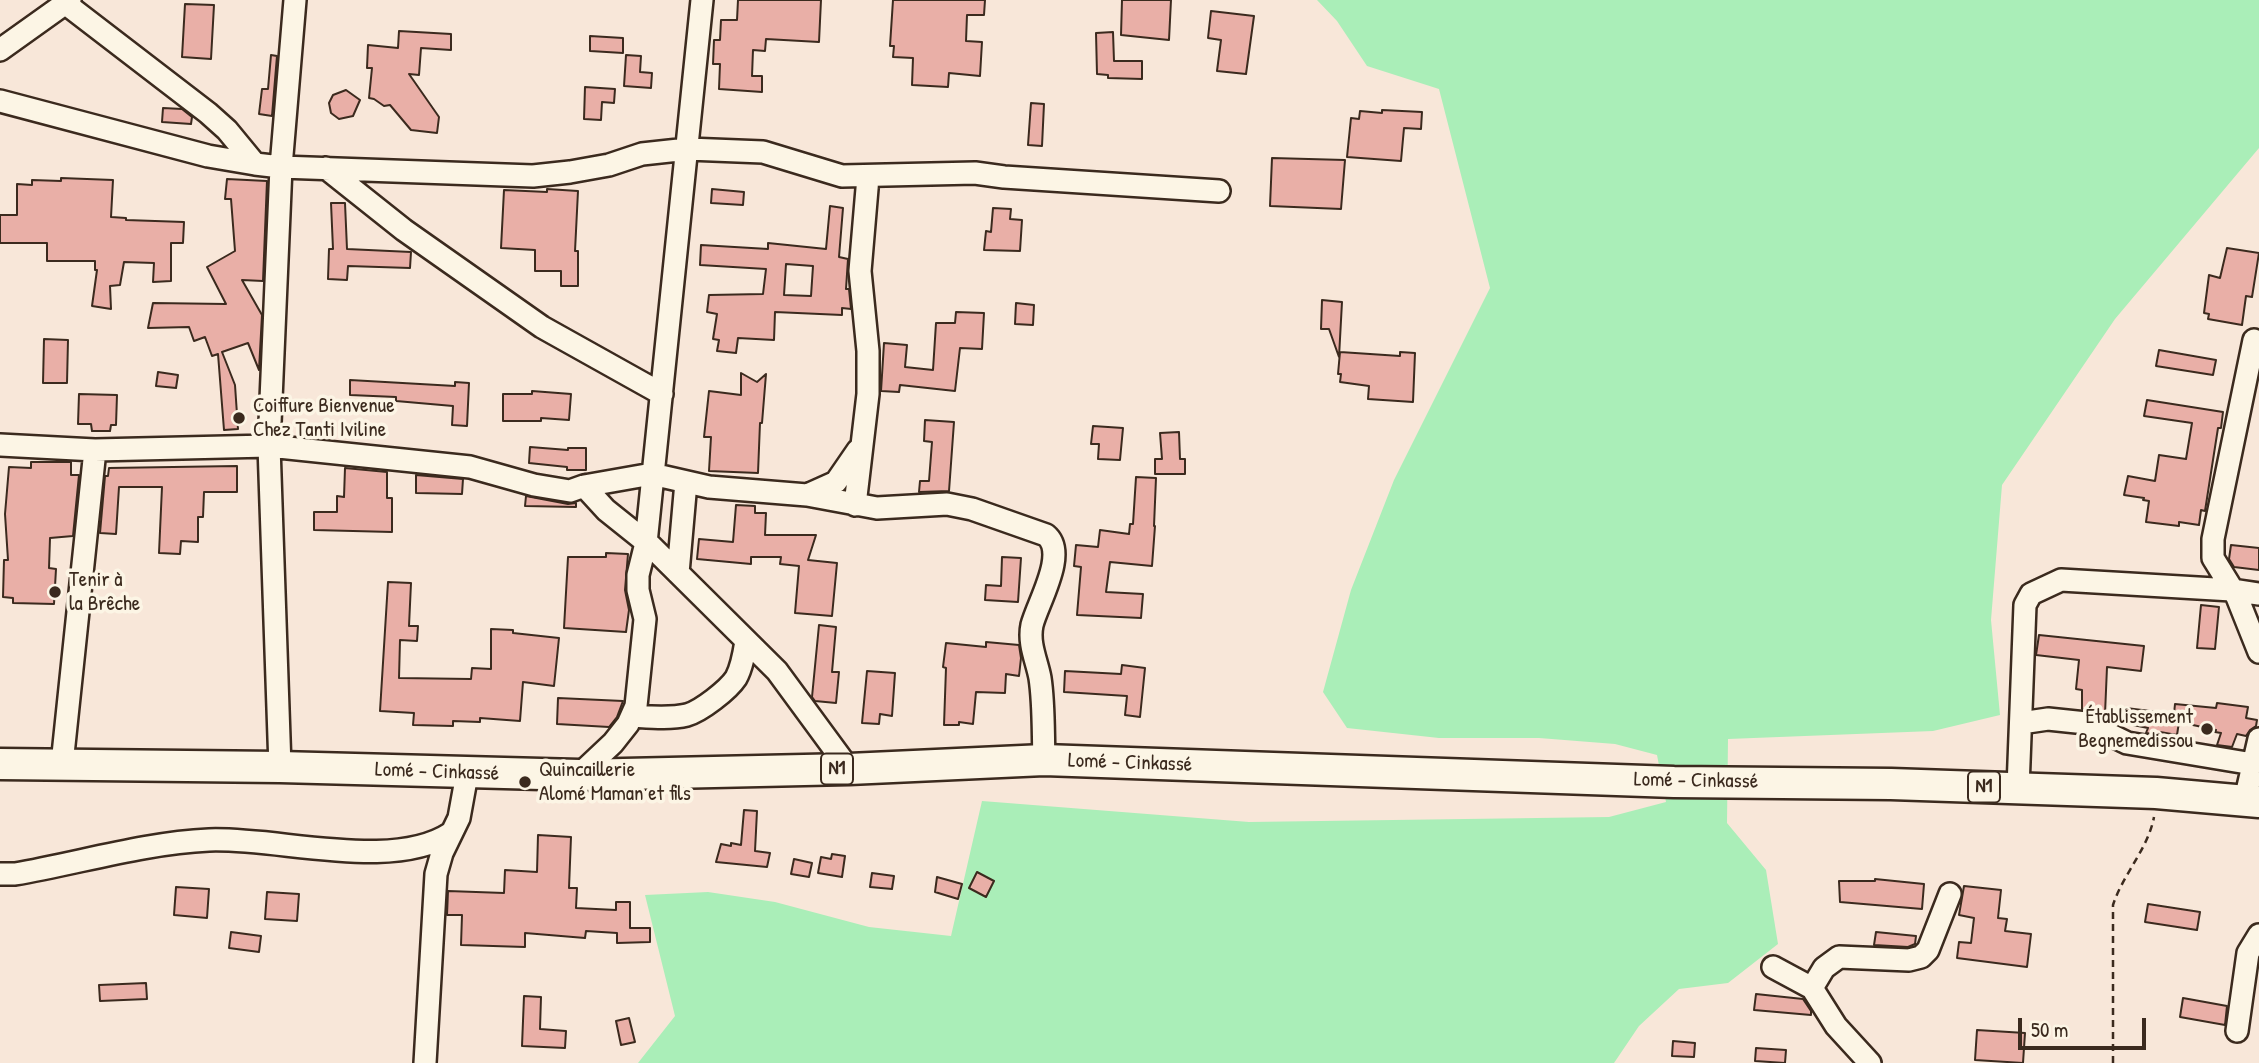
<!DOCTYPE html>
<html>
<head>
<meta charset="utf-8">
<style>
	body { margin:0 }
	#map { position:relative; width:2259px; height:1063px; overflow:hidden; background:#f8e7d9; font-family:"Patrick Hand",sans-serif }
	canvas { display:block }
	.scale { position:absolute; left:2018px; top:1018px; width:128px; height:32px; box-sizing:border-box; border:4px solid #3b2a1e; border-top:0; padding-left:9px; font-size:21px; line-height:24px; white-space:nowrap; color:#3b2a1e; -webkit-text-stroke:5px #fcf5e5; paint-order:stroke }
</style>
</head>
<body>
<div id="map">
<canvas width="2259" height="1063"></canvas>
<div class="scale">50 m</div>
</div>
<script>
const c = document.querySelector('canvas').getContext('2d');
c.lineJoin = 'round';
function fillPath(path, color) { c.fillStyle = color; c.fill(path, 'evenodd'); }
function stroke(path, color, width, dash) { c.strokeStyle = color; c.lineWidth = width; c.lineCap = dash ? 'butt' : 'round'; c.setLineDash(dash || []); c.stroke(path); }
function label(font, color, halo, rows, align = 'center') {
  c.font = font + ' "Patrick Hand",sans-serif'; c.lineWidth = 7; c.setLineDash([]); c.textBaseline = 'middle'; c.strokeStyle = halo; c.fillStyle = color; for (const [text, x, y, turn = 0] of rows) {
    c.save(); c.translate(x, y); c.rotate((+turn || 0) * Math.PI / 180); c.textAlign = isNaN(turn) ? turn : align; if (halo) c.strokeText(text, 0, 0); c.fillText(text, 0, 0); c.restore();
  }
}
const green = new Path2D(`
	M1317,0H2259V148L2115,319L2002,485L1991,620L2000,715L1933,731L1728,739L1727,823L1766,870L1778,944L1728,983L1679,989L1639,1026L1614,1063H638L675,1016L645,895L708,892L775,902L869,927L951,936L982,801L1249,822L1609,817L1666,802L1657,755L1615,744L1539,738H1439L1347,728L1323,692L1351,590L1394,480L1490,288L1439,89L1367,66L1337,21Z`);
const building = new Path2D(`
	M738,0H821L819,42L766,39L765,51L753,50L752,76H762V92L719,89L720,64H713L714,40H720L721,20H737Z
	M893,0H985L984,15H967L966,41L982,42L980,76L949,73L948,87L912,85L913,58L893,57L894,46H890Z
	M1122,0H1171L1169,40L1121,35Z
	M185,4L214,5L211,59L182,57Z
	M1211,11L1254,16L1246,74L1217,71L1221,40L1208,38Z
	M399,31L451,34V50L421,48L419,75L409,74L439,117L437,133L411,130L390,105L384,106L374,99L369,98L372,68H367L368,45L398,48Z
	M1113,32L1114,61H1142V79L1108,78V75L1097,74L1096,33Z
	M590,36L623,38V53L590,51Z
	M271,55L277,56L272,116L259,114L262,89H268Z
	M626,55L641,56L640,72L652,73L651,88L624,86Z
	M585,87L615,89L614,103L602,102L601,120L584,119Z
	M346,90L360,100L353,116L339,119L331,113L329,103L333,95Z
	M1031,103L1044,104L1042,146L1028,145Z
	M163,108L182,109L192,117L191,124L162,122Z
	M1382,110L1422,112L1421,129L1404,128L1401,161L1347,157L1351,118L1359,119L1360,111L1382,113Z
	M1272,158L1345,160L1341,209L1270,206Z
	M61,178L113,180L111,217L126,218V220L184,222L183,243H171V281L153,282L154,263L124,262L120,285L110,286L111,309L92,306L97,270H95V261H47V243H0V215H17V184L32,185V180L61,181Z
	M227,179L267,181L263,281L242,280L262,315L259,370L248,343L222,352L235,385L238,429L224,430L218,354L212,356L205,337L194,341L189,327L148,328L153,303L226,304L207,267L235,251L231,199H225Z
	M547,189L578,191L575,251H578V286H561V271H535V250L501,248L504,190L547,192Z
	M712,189L744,192L743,205L711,203Z
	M331,203H345L347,249L411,252L410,268L348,266L347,280L328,279L329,249H333Z
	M830,206L843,208L839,257L848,259L846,289H849L851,309L842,308V315L775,312L774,340L738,338L736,353L717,351L719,340L713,339L717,314L707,312L709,295L763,294L766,269L700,265L701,245L768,249V243L826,249ZM786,264L813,266L811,296L784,295Z
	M993,208L1011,209L1010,219L1022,220L1020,251L984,250L986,231L991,232Z
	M2227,248L2259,253L2252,297L2246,296L2242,325L2208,319L2209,314L2204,313L2209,275L2220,278Z
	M1322,300L1342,302L1339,357L1329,329H1321Z
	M1016,303L1034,305L1033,325L1015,324Z
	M956,312L984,313L982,349L960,348L955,391L900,385L899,392L881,391L884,343L907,345L905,367L933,370L936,323H955Z
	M44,339L68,340L67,383H43Z
	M2159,350L2216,360L2213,375L2156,366Z
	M1340,352L1400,356V352L1415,353L1413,402L1368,399L1369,386L1340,382L1341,374H1338Z
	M158,372L178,375L176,388L156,386Z
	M741,373L757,382L766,374L762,423H760L758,473L709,471L711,437H704L709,391L741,395Z
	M350,380L455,386V382L469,383L467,426L452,425L453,406L396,401V397L350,395Z
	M532,391L571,394L569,420L541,418V421H503V394H532Z
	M79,394L117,395L116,425H111L110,431H92L91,424H78Z
	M2147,400L2223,412L2221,428H2218L2205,511L2201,510L2199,525L2179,522V526L2146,522L2149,501L2143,500L2144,498L2124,495L2128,476L2155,481L2159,455L2186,459L2192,423L2144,416Z
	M925,420L954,422L949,491L919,492L920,481H929L932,442L924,441Z
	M1093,426L1123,428L1120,460L1098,459L1099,444H1091Z
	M1179,432L1180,459H1185V474H1155V459H1162L1160,433Z
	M530,447L568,450V448H586V470H567V467L529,463Z
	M31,462H71V475H79L73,536L50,538L49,568L56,569L54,604L13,603V598L3,597L4,560H8L5,514L9,467L31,468Z
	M237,466V492H204L203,517H198V542L181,541L180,554L159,553L162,487H119L116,534L100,533L105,476H108L109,468Z
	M345,468L387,472V498H392V532L314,530V512H337V496L344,497Z
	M416,475L463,479L462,494L416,493Z
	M1136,477L1156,478L1154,526H1155L1152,566L1110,562L1106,592L1143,594L1141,618L1077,615L1081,567L1074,566L1076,545L1098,547L1100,530L1129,534L1130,524H1133Z
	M526,496L568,504L576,503V507L525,506Z
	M736,505L755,506V513H766L765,535H816L808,560L837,563L832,616L795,613L799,566L780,564L781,557H751V564L697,559L699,539L733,542Z
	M2231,545L2259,548V570L2234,567L2229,559Z
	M606,553L628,554L625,590L629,610L626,632L564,628L568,557H606Z
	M1002,557L1021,558L1018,602L985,600L986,585L1001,586Z
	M388,582L411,583L409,626H418L417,641L400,640L399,678L471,679L472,668L491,669V629L513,630V633L559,638L554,686L523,682L520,721L480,718V722L453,721V726L413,725L414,713L380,711Z
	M2201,605L2219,607L2215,649L2197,648Z
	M819,625L836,627L832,672H839L836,703L815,701L812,697Z
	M2039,635L2144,646L2141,671L2107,667L2105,714L2082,709V690L2076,689L2079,660L2036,655Z
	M986,642L1019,645L1021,658L1019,676L1006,674L1005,693L976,692L973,724L959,722V725H944L946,668L943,667L946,643L986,647Z
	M1122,665L1145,668L1140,717L1125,715L1127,696L1064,692L1065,671L1121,674Z
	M867,671L895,673L892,716L880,714L879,724L862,723Z
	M558,698L623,701L617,717L609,727L557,724Z
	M2217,703L2248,707L2246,718L2257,720L2256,726L2250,730L2246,736L2237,734L2232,747L2217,745L2221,733L2215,732L2216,730L2179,722L2177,735L2160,732L2159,735L2146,733L2148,728L2123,723L2126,708L2174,714L2175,704L2216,708Z
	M744,810L757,811L755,851L770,853L767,867L716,862L721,844L731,846V843L741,845Z
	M538,835L571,837L569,888H577L576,908L616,910V902H630V928H650V942L617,943V933L586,931L585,938L525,933V947L461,945L462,915H447L448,891L504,893L505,870L537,872Z
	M832,854L845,856L842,877L818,873L821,857L831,859Z
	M794,859L812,863L809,877L791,874Z
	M977,872L994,881L986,897L969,888Z
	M872,873L894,876L892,889L870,887Z
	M937,877L962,884L958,899L935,892Z
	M1875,879L1924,884L1922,909L1840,902L1839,881H1875Z
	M1964,886L2001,890L1998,918L2007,919L2005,931L2031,934L2027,967L1957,958L1959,942L1971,943L1974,918L1959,915Z
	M176,887L209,889L207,918L174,915Z
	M267,892L299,894L297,921L265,919Z
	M2148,904L2200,912L2197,930L2145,922Z
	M231,932L261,936L259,952L229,948Z
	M1876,932L1916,936L1915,944L1908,947L1874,945Z
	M146,983L147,999L100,1001L99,985Z
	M1756,994L1803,999L1811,1011V1015L1754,1010Z
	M524,996L541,997L540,1029L566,1031L565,1048L522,1046Z
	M2183,998L2227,1006L2225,1025L2180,1017Z
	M629,1018L635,1042L621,1045L616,1021Z
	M1977,1030L2025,1033L2023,1063L1975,1060Z
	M1673,1041L1695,1043L1694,1057L1672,1056Z
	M1756,1048L1786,1050L1785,1063L1755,1061Z`);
const path = new Path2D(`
	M2113,1063V905C2123,874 2148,849 2154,817`);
const minor = new Path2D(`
	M66,4L208,113L227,130L255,164
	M0,50L70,0
	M0,101L208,156L255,164L281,167L533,176L570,172L609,165L642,154L688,149L763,152L842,176L975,173L1004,177L1219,191
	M326,168L404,230L542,327L662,394
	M2254,340L2213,539V558L2237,597L2259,652
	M0,445L95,450L269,446L470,467L534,485L570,491L584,486L606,510L651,546L777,671L849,769
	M584,486L652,474L709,487L807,495L877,508L947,504L972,509L1046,535C1068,553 1038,602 1032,625C1028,644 1037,661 1040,678C1044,704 1043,733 1044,760
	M807,495L836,482L858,450
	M855,505L868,394V351L860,271L868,177
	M678,573L686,482
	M632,716C650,717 670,719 687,715C701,711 728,690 736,678C742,667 744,654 746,641
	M2021,723L2048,719L2086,723L2127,743L2253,764
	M62,764L95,450
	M280,767L269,446L281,167L295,0
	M579,775L613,743L628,724L636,706L645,619L638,590V575L646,543L702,0
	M2018,788L2025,605L2031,594L2061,580L2232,590L2259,594
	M2245,800L2259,739
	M0,874H15C79,863 144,843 209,840C278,837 392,872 451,833
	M1773,967L1812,988L1836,1026L1870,1063
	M1812,988L1824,968L1839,957L1909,960L1921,957L1928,950L1950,894
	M2237,1031L2248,953L2259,935
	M425,1063L436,874L442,853L459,818L467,774`);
const highway = new Path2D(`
	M0,764L280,767L579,775L849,769L1044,760L1674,782L1891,784L2156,793L2259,802`);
const markers = [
	[239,418,7,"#3b2a1e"],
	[55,592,7,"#3b2a1e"],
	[2207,729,7,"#3b2a1e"],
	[525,782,7,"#3b2a1e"]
];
const shields = [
	[837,769,32],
	[1984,787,32]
];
const shieldNames = [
	["N1",837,769],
	["N1",1984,787]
];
const poiNames = [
	["Coiffure Bienvenue",253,406],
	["Chez Tanti Iviline",253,430],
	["Tenir à",69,580],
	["la Brêche",69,604],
	["Établissement",2193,717,"right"],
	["Begnemedissou",2193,741,"right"],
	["Quincaillerie",539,770],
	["Alomé Maman et fils",539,794]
];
const streetNames = [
	["Lomé - Cinkassé",1130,763,2],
	["Lomé - Cinkassé",437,772,2],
	["Lomé - Cinkassé",1696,781,1]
];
fillPath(green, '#aaeeb8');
fillPath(building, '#e9afa7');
stroke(building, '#3b2a1e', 2);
stroke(minor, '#3b2a1e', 26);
stroke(highway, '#3b2a1e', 35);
stroke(path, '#3b2a1e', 2.5, [7, 5]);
stroke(minor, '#fcf5e5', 21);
stroke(highway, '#fcf5e5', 30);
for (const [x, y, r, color] of markers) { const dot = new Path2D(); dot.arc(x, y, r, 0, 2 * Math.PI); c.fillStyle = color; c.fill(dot); stroke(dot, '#fcf5e5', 2.5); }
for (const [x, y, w] of shields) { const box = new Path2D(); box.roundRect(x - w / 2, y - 15.5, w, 31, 5); c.fillStyle = '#fcf5e5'; c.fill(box); stroke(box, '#3b2a1e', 2); }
label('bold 19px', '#3b2a1e', null, shieldNames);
label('21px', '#3b2a1e', '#fcf5e5', poiNames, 'left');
label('21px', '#3b2a1e', '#fcf5e5', streetNames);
</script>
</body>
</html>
